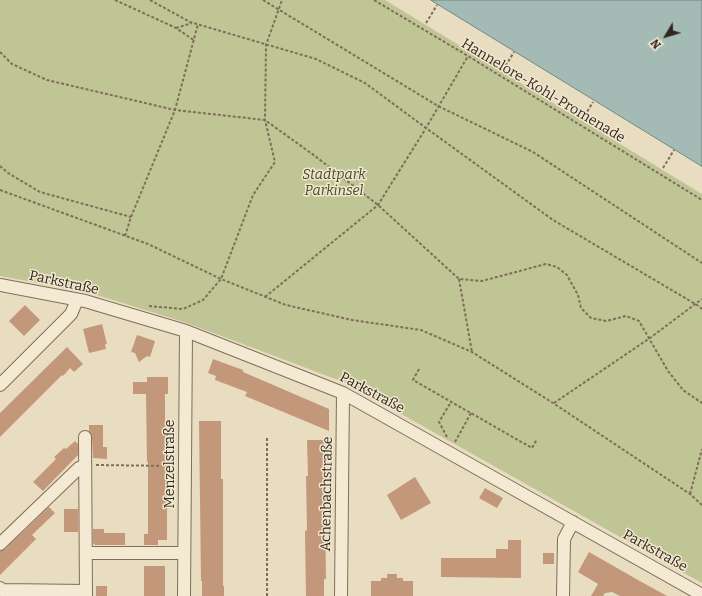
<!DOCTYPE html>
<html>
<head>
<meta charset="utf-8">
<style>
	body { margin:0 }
	#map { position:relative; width:702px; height:596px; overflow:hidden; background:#e8dcc1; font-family:Bitter,serif }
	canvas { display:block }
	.north { position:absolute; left:646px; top:16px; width:40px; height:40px; -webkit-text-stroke:3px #f1e7cf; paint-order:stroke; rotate:232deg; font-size:11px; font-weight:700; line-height:16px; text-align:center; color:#31261d }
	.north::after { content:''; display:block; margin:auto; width:14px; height:18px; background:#31261d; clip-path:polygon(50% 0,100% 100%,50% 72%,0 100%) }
</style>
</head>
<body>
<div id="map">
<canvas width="702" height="596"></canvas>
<div class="north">N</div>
</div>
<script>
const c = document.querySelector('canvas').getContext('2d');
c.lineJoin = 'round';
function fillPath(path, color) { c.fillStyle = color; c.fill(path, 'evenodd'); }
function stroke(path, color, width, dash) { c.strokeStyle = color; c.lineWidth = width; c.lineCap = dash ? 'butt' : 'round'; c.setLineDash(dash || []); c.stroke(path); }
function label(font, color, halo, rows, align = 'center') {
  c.font = font + ' Bitter,serif'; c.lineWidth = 3; c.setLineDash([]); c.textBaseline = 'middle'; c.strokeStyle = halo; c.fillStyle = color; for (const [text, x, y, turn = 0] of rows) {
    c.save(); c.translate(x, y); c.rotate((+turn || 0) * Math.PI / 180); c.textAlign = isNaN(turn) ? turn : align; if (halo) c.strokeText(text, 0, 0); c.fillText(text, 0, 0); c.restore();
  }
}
const green = new Path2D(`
	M0,0H385L702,194V583L346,383L187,323L87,292L0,276Z`);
const water = new Path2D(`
	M431,0H702V166Z`);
const building = new Path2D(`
	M25,305L40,320L24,336L9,321Z
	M102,324L107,344H105L106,349L89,353L83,329Z
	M137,335L155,341L150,357L147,356L139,362L135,353L131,352Z
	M67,347L83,364L74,372L70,368L63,376L62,375L0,437V413Z
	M213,359L243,370V372L329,409V431L245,396L247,392L215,380L216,376L208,373Z
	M147,377H168V394H165V420L166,473H167V540H158V545H144V534H148V462H147L146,394H133V382H147Z
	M199,421H221V479H223V586H224V596H202V581H201Z
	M89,425H103V447H107V459L93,458L92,437L89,431Z
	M307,440H324L326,579H324V596H306L305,531L307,530L306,476H308Z
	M75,441L78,444V455L43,491L33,482L56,459L54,457L64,448L66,449Z
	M415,477L431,503L401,520L387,495Z
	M485,488L503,498L497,508L479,498Z
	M49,507L55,513L32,535L36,539L0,575V551L5,549Z
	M64,509H78V532H64Z
	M93,529H104V533H125V545H95L93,543Z
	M508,540H521V578L441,577V558H496V549H508Z
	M589,552L638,580L667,596H620L612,592L605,593L603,596H591L598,584L578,572Z
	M543,553H554V564H543Z
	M144,566H165V596H144Z
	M387,574H397V578H403V581H413V596H371V581H381V578H387Z
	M96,586H107V596H96Z`);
const path = new Path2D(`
	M115,0L176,28L195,41
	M150,0L190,22L316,59L365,83L426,128L553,220L697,305L702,309
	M263,0L438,106L533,152L702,263
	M374,0L468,56L702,200
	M426,23L437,5
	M176,28L192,23
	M0,52L12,64L47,80L175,110L265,120L315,156L378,205L459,279L482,281L546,264L557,267L567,275L578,295L581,308L591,318L606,321L626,316L639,321L668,371L683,390L702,403
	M503,70L514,52
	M582,120L593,102
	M0,166L8,173L40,192L131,217
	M663,168L674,150
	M0,190L148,244L221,279L286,305L352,320L421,330L472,352L553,403L690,494L702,505
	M125,236L131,217L175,110L198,24
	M459,279L472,352
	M265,297L378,205L426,128L468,56
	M149,306L183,309L203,300L221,279L253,195L275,162L265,120L266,45L282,0
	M419,369L413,380L532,448L537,439
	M554,403L650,338L702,299
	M447,437L439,422L451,402
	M455,442L471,413
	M96,465L174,466
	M690,494L702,449
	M267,596V438`);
const minor = new Path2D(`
	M0,285L85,301L186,331L343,393L702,595
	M0,385L71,314L77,300
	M85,437L86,596
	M0,544L79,468L85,465
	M86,553H184
	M0,588L2,590L86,591
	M184,596L186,331
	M341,596L343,393
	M563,596L564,539L573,522`);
const streetNames = [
	["Hannelore-Kohl-Promenade",543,91,31],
	["Parkstraße",64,283,12],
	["Parkstraße",372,393,28],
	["Menzelstraße",170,464,-90],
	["Achenbachstraße",327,494,-89],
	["Parkstraße",655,551,29]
];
const parkNames = [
	["Stadtpark",334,175],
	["Parkinsel",334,191]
];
fillPath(green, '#c0c596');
fillPath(water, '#a3bbb4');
stroke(water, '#6b8780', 1);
fillPath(building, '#c3987a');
stroke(minor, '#7f6e5a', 14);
stroke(path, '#7f6e5a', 2, [3, 2]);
stroke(minor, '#f4ead3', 12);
label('14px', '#31261d', '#f1e7cf', streetNames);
label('italic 14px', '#424b26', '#f1e7cf', parkNames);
</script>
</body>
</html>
